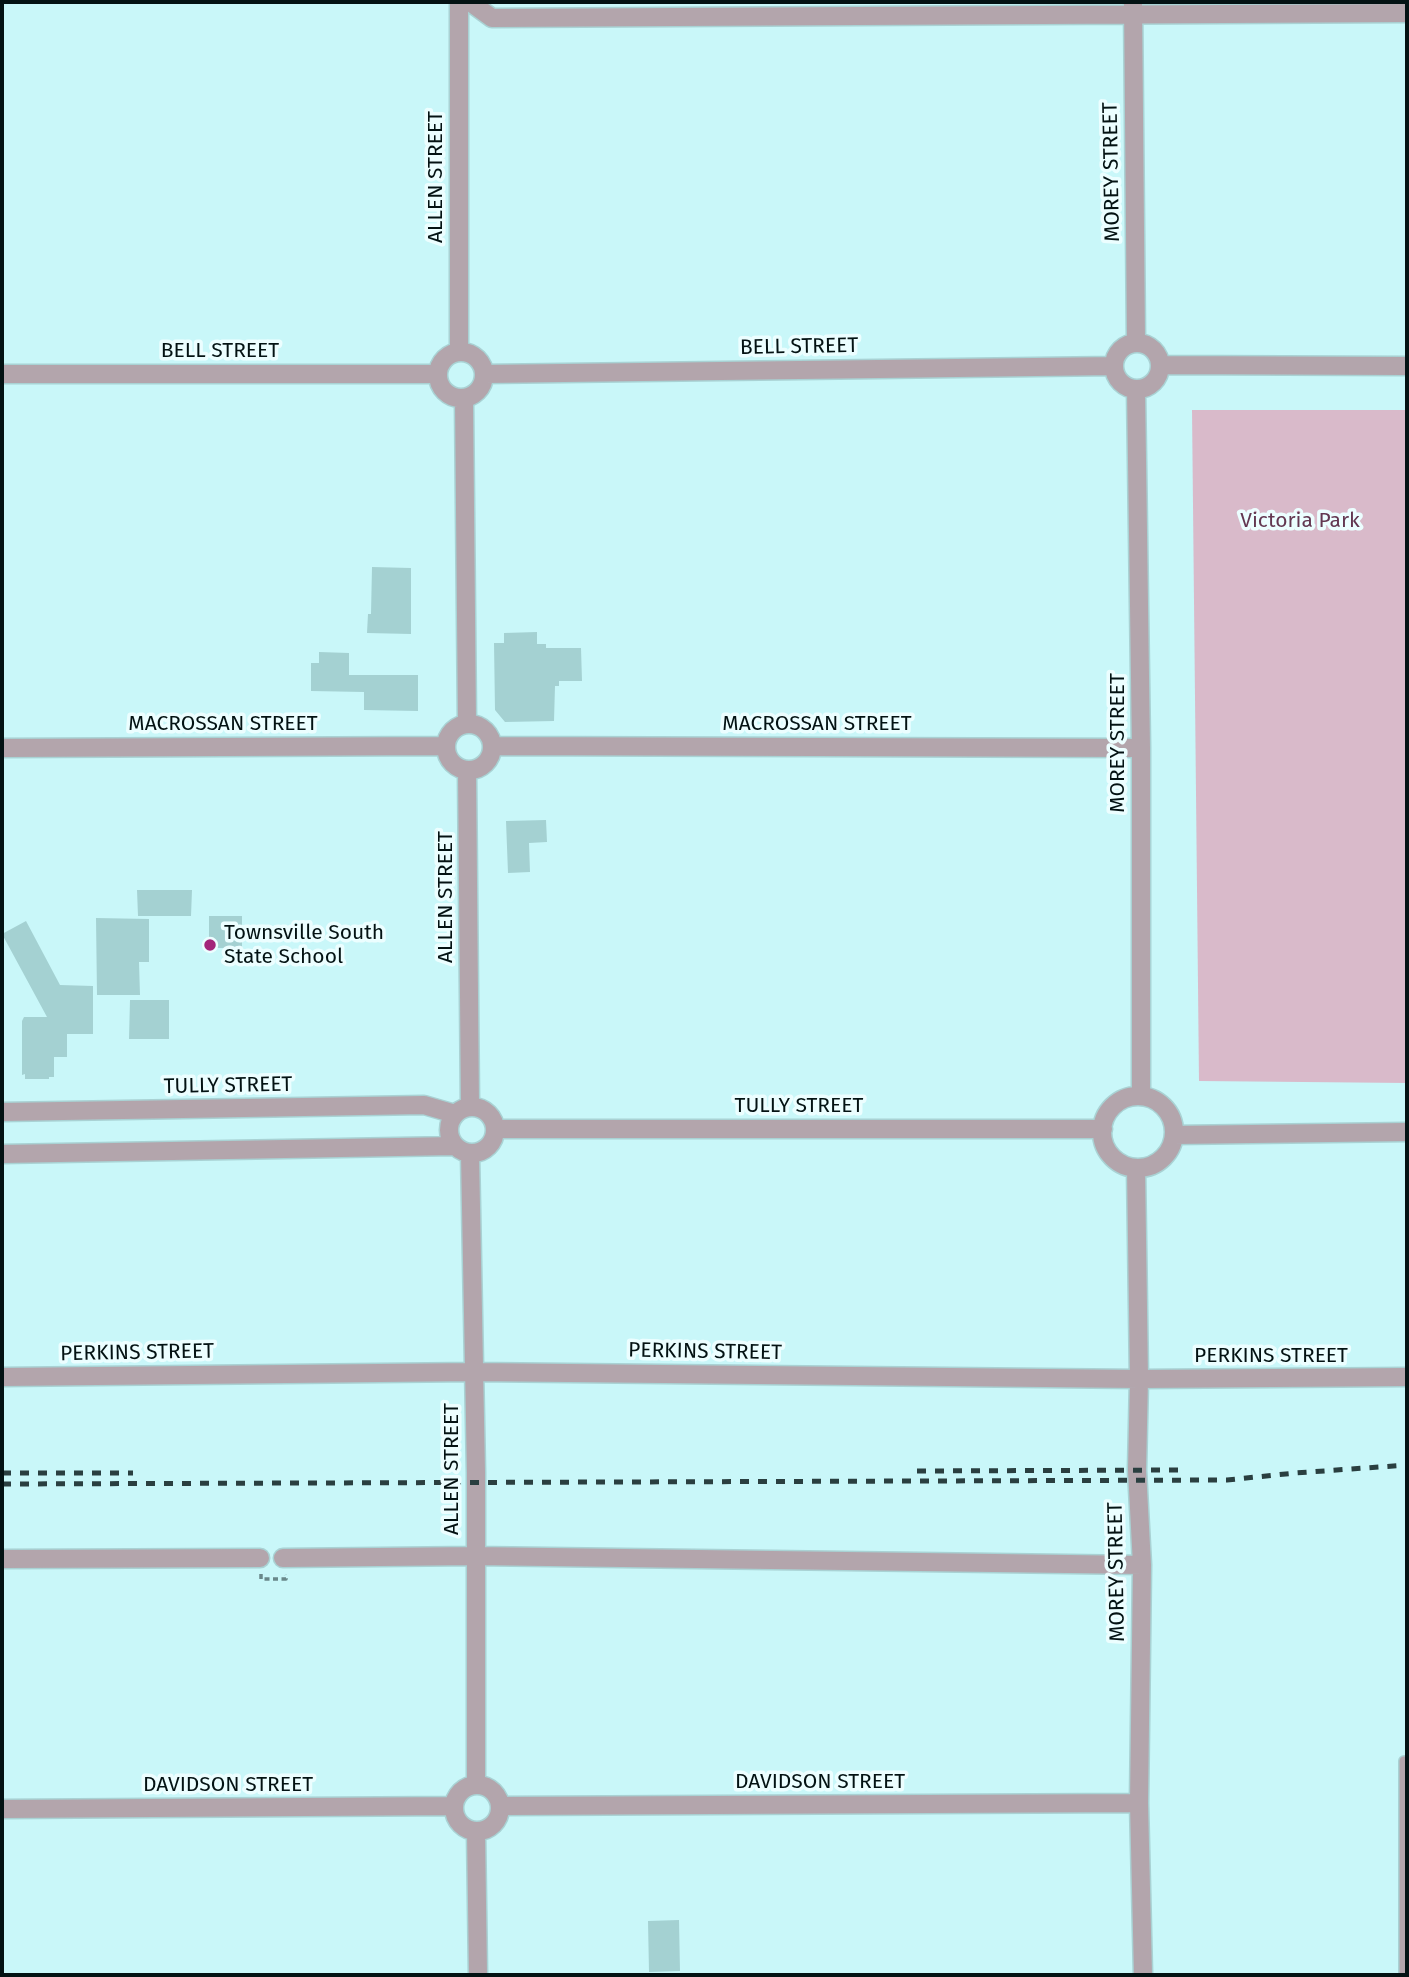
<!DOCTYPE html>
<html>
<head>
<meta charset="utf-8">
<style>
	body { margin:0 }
	#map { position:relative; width:1409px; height:1977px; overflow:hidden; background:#c9f7f9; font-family:"Fira Sans",sans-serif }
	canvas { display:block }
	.frame { position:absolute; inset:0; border:4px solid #031213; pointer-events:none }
</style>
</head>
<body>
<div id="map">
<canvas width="1409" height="1977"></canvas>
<div class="frame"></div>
</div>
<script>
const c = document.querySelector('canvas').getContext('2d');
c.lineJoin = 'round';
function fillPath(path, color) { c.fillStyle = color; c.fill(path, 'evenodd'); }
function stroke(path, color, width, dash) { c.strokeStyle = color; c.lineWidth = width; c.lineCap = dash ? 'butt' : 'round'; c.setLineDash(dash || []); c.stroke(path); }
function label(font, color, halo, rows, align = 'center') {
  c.font = font + ' "Fira Sans",sans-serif'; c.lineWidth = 7; c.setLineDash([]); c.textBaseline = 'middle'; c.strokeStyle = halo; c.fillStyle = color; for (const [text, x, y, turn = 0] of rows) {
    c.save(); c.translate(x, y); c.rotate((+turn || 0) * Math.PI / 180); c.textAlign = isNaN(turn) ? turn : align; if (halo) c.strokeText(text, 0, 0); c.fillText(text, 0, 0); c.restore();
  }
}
const green = new Path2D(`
	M1192,410H1407V1083L1199,1081Z`);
const building = new Path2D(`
	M372,567L411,568V634L367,633L368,614H371Z
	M537,632V644H546V648H581L582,681H559V686H555L554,721L505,722L495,710L494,643H504V633Z
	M319,652L349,653V675H418V711L364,710V692L311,691V663H319Z
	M546,820L547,842L529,843L530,872L508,873L506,821Z
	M137,890H192L191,916H138Z
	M209,916H242V948H209Z
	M96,918L149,919V962H139L140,995H97Z
	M26,921L60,985L93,986V1034H67V1057H54V1077H49V1079H25V1074L22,1075V1021L24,1017H47L2,934Z
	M130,1000H169V1039H129Z
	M679,1920L680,1971L649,1972L648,1921Z`);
const path = new Path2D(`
	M261,1574V1579H286L285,1575`);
const lane = new Path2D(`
	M1404,1975V1761H1407`);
const street = new Path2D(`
	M470,2L492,18L1407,13
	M1133,2L1136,342
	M1114 366a23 23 0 1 1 46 0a23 23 0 1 1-46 0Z
	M438 375a23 23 0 1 1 46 0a23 23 0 1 1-46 0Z
	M459,352V2
	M1161,365L1407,366
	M2,374H438
	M485,374L1114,366
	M1136,389L1141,748V1096
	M464,399L467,723
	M446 747a23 23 0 1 1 46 0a23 23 0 1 1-46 0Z
	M492,746L1141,748
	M2,748L445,746
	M467,771L470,1107
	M1102 1132a36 36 0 1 1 72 0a36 36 0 1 1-72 0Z
	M449 1130a23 23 0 1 1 46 0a23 23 0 1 1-46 0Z
	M2,1112L424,1105L455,1114
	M496,1129H1103
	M1174,1135L1407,1132
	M2,1154L454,1146
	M470,1154L476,1473V1784
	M1136,1168L1139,1379L1137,1470L1142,1565L1139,1803L1143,1975
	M2,1377L474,1372L1139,1379L1407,1377
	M283,1558L475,1556L1142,1565
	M2,1559L260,1558
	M454 1808a23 23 0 1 1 46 0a23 23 0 1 1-46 0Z
	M501,1806L1139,1803
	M2,1809L454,1806
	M476,1831L478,1975`);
const rail = new Path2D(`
	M917,1471L1179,1470
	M2,1473H133
	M2,1484L1227,1480L1295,1473L1407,1465`);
const markers = [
	[210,945,7,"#a32579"]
];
const streetNames = [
	["MOREY STREET",1112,172,-91],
	["ALLEN STREET",436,177,-90],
	["BELL STREET",799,347,-1],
	["BELL STREET",220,351],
	["MACROSSAN STREET",223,724],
	["MACROSSAN STREET",817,724],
	["MOREY STREET",1118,743,-90],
	["ALLEN STREET",446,897,-90],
	["TULLY STREET",228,1086,-1],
	["TULLY STREET",799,1106],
	["PERKINS STREET",705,1352,1],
	["PERKINS STREET",137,1353,-1],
	["PERKINS STREET",1271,1356],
	["ALLEN STREET",452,1469,-90],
	["MOREY STREET",1117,1572,-91],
	["DAVIDSON STREET",820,1782],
	["DAVIDSON STREET",228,1785]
];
const parkNames = [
	["Victoria Park",1300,521]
];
const poiNames = [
	["Townsville South",224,933],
	["State School",224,957]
];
fillPath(green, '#d9baca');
fillPath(building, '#a4d1d2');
stroke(lane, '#a9d2d4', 12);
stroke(street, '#a9d2d4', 21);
stroke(path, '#69888a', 3.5, [5, 3.5]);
stroke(lane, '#b3a5ac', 9);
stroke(street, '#b3a5ac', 18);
stroke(rail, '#2a3f40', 5, [9, 9]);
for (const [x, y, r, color] of markers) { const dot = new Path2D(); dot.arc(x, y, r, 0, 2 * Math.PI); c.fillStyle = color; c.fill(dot); stroke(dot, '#ecfeff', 2.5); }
label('21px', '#031213', '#ecfeff', streetNames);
label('21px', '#633751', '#ecfeff', parkNames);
label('21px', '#031213', '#ecfeff', poiNames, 'left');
</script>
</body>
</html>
